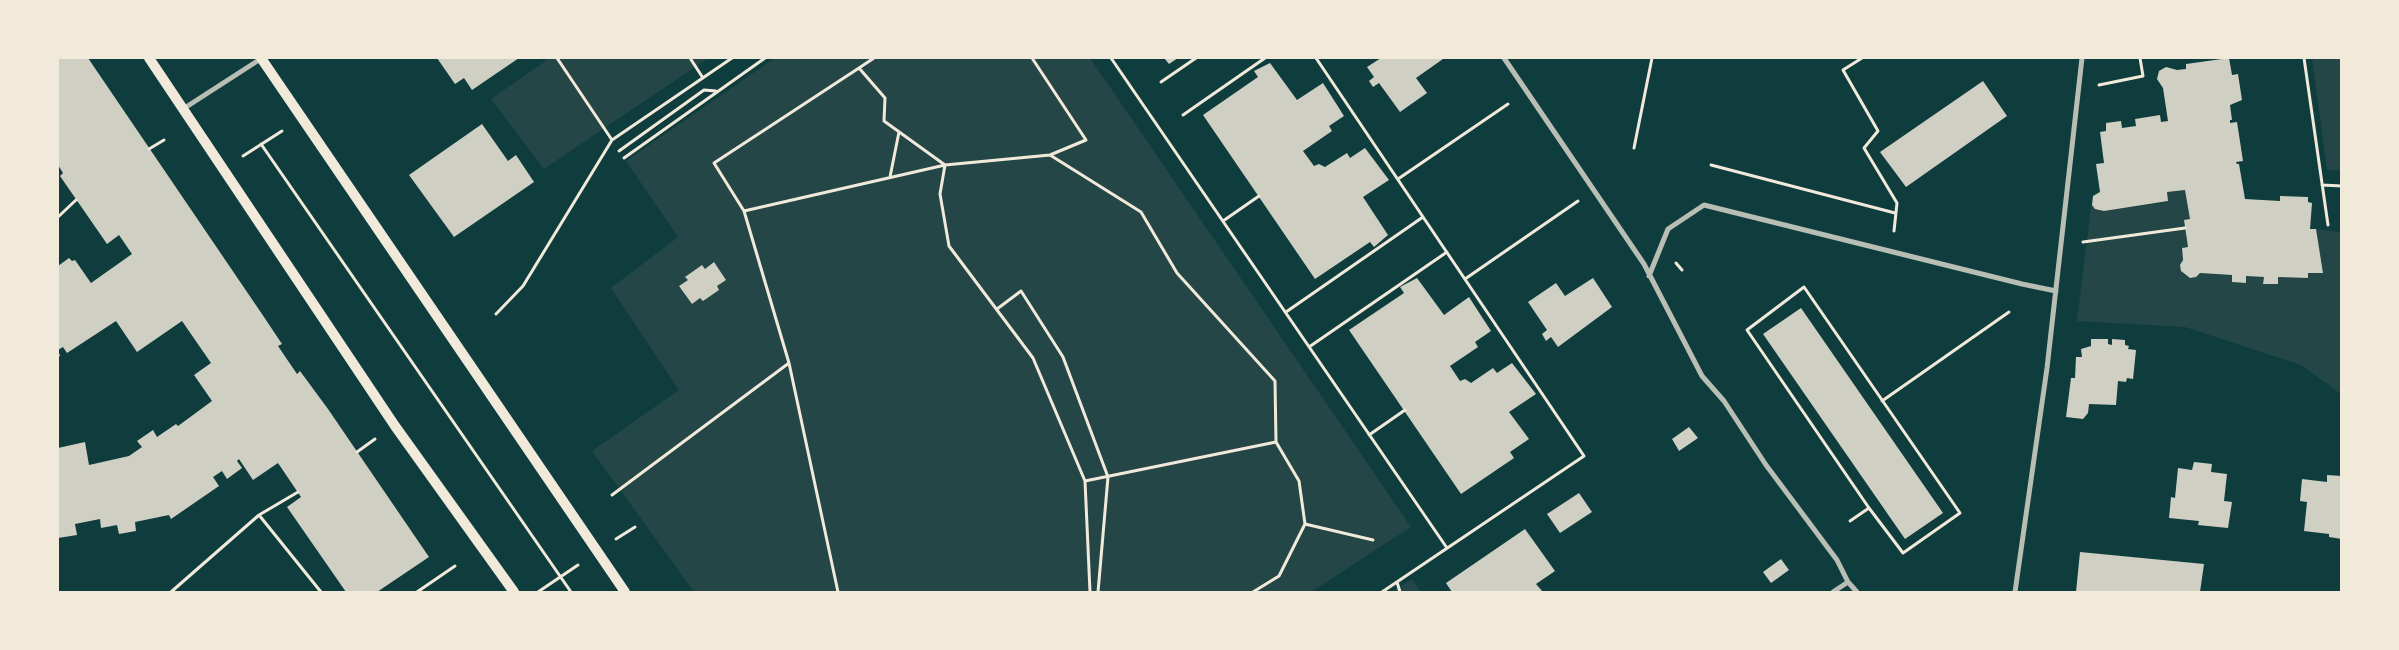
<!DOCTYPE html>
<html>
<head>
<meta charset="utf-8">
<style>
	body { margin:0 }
	#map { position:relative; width:2399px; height:650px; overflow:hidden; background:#0f3d3e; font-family:"Fira Sans",sans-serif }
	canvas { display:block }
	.frame { position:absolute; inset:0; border:59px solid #f1e9da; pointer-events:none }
</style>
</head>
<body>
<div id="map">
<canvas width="2399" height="650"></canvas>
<div class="frame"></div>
</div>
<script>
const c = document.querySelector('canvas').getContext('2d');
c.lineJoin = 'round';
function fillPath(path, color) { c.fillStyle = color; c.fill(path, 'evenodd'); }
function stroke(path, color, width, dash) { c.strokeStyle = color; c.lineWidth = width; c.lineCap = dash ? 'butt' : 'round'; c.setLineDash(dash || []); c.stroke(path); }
const green = new Path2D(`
	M550,58H708L544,169L491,99Z
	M775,58H1090L1411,527L1311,592H694L592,451L679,390L611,288L678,237L626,161Z
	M2312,58H2341V170H2327Z
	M2185,190L2190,219L2184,221L2188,247L2181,248L2183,260L2181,271C2187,278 2193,279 2200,273L2232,275V282L2246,283V276L2264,277L2263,284H2277L2278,277L2308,278V273L2323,272L2316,229L2341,232V394L2301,365L2185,327L2077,321L2092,200L2095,209L2104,211L2167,202V192Z
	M1412,579L1421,592H1392Z`);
const building = new Path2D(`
	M58,58H88L264,317L282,344L278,346L297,374L300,371L328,409L429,557L377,592H346L287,507L301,497L278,463L253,480L239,459L237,461L242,468L227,479L222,471L213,477L219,486L171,519L169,515L135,522L136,531L119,534L117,525L101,528L100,519L75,524L77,535L58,538V448L85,442L89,465L129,456L142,447L137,441L153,430L157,437L176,424L178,426L212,401L194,375L211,363L182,321L137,352L116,321L67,353L63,347L58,350L60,356L58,357V266L69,258L72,261L75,260L91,283L132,254L119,235L107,244L60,176L63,173L58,165Z
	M437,58H519L472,90L464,78L455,84Z
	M1164,58H1178L1169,64Z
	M1381,58H1442L1443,59L1416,78L1427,93L1400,112L1379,83L1373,87L1369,81L1374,77L1367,67Z
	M2229,58L2232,75L2238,74L2242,100L2230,105L2232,120H2230V123L2237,122L2243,161L2236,162L2237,164H2239L2245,199L2280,201V196L2308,197V202L2312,203L2310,229H2316L2323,273H2308V278L2278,277V284H2263L2264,277L2246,276V283L2232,282V275L2200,273L2196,277L2190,278L2181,271L2180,265L2183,260L2182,248L2188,247L2184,220L2190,219L2185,190L2167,192L2168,201L2104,211L2095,209L2092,205L2093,196L2100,192L2096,164L2104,163L2100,132L2106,131V123L2121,121L2122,128L2136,126L2135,119L2160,115L2161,122L2168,121L2163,88L2157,79L2159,71L2166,67L2177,70L2186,69V64Z
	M1270,63L1297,100L1323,83L1344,116L1329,126L1332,131L1303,151L1314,166L1319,164L1325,167L1347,153L1350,158L1365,148L1389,180L1363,197L1388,235L1374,247L1370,242L1315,279L1203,115L1258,77L1254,71Z
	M1983,81L2007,116L1906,187L1880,152Z
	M482,124L508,161L516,155L534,182L454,237L409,175Z
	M714,262L726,280L717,286L719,290L703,301L700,298L692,304L679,286L688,280L685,277L702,265L705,269Z
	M1417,278L1444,315L1469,297L1491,331L1475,342L1478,347L1450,366L1460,381L1465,379L1471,383L1493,368L1497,373L1512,363L1536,394L1509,412L1529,439L1510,452L1514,458L1461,494L1349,330L1404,293L1400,287Z
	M1593,278L1612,307L1558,347L1551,337L1546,341L1542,334L1547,330L1528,302L1556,283L1565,296Z
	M1801,308L1943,513L1905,539L1763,334Z
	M2091,339H2108V344L2112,345V339L2125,340V345L2129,346L2128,349L2136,350L2133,379L2127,378L2126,382L2118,381L2116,405L2089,404L2088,413L2083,419L2066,417L2071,378H2075L2076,357H2082L2081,349L2091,346Z
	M1689,427L1698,438L1679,451L1672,439Z
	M2194,462L2212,464L2211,472L2227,474L2224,501L2232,502L2228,528L2198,525L2199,521L2169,518L2171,497L2175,498L2178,468L2192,470Z
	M2327,475L2342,476V539L2329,537V534L2304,531L2307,502L2300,501L2302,479L2327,482Z
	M1579,493L1592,512L1560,533L1547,514Z
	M1525,529L1555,571L1536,584L1543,592H1452L1446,583Z
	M2080,552L2204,564L2200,592H2076Z
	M1781,559L1789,570L1771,583L1763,572Z`);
const path = new Path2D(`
	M557,58L612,140
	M690,58L703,78
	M1032,58L1086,140L1050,155
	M1111,58L1447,548
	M1316,58L1584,456L1382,592
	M1862,58L1843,70L1878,131L1864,148L1897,203L1894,231
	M2304,58L2328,225
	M859,68L874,58
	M1161,82L1196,58
	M2099,85L2143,76L2140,58
	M1183,115L1265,58
	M261,144L571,592
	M1634,148L1652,58
	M149,149L164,140
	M619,151L704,90L716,91
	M243,156L282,131
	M624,158L765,58
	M1711,165L1895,213
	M890,177L899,132
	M1398,179L1508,104
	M2322,185L2342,186
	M744,211L714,163L859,68L885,98L884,121L945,165L940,194L949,246L1033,358L1085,481L1090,592
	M58,217L76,200
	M1223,221L1259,196
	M2083,242L2185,228
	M1676,263L1682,270
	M1465,279L1578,201
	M997,309L1021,291L1063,357L1108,477L1098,592
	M1286,312L1423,217
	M496,314L523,286L612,140L732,58
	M1309,347L1447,252
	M1882,401L2009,312
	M1369,435L1405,410
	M357,452L375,439
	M1085,481L1276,442
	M612,495L789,363
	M259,515L321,592
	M1850,521L1869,508L1903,553L1960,513L1804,287L1747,330L1869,508
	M616,539L635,527
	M1397,582L1400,592
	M171,592L259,515L298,492
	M417,592L455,566
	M538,592L578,565
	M838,592L789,363L744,211L945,165L1050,155L1141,212L1177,273L1275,381L1276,442L1299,481L1305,524
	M1253,592L1279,576L1305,524L1373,540`);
const minor = new Path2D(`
	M1504,58L1644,264L1702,376L1724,401L1766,465L1837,560L1848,582L1857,592
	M183,109L262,58
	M1649,276L1668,229L1704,205L2022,284L2056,291
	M1833,592L1848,582
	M2015,592L2047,368L2082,58`);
const secondary = new Path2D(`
	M149,58L395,426L514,592
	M261,58L625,592`);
fillPath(green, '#244646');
fillPath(building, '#cfcfc3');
stroke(path, '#f1e9da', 3);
stroke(minor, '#b8beb3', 5);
stroke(secondary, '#f1e9da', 10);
</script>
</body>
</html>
